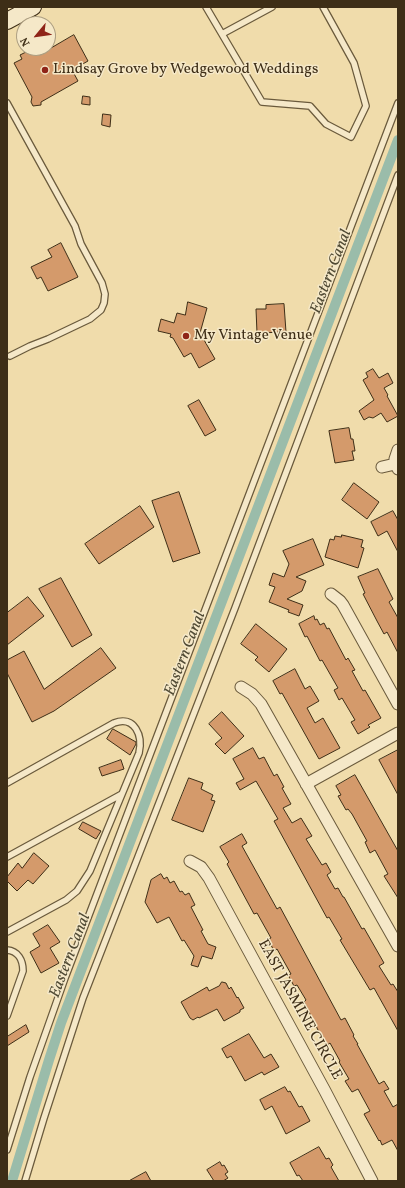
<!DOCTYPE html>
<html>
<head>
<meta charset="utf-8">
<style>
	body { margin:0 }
	#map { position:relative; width:405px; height:1188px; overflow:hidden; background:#f0dcab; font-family:Vollkorn,serif }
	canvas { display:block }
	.frame { position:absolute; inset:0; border:8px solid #3e2e17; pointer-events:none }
	.north { position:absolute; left:16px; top:16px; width:40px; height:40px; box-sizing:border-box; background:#f5e8c8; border:1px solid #ac9e81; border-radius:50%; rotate:241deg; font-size:11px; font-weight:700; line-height:16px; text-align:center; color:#3e2e17 }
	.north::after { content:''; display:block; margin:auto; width:14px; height:18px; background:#8f2418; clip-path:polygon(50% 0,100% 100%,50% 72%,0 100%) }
</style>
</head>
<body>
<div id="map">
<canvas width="405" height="1188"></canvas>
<div class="frame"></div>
<div class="north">N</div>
</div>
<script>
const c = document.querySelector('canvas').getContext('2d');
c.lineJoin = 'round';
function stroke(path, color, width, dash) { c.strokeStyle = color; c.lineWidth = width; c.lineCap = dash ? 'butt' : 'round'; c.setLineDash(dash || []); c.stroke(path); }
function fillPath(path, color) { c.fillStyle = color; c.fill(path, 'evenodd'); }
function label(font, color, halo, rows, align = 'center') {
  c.font = font + ' Vollkorn,serif'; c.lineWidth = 3; c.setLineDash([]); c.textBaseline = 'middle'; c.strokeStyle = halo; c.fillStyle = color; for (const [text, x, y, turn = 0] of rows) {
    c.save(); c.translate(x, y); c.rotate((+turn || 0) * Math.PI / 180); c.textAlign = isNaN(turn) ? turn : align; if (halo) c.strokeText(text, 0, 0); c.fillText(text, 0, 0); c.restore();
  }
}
const canal = new Path2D(`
	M12,1181L49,1060L61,1023L398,140`);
const building = new Path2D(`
	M74,35L88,61L72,70L78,81L41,102V105L33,106L31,102L32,97L14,63L22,59L20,55L34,48H37L40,54Z
	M83,96L90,97V105L82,104Z
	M103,114L111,115L110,127L102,125Z
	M61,243L78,277L48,291L41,277L37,279L31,267L52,257L48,250Z
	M188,302L207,308L200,333L215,359L199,368L191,353L184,357L173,338L170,337L171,334L158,331L161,319L174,323L177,313L185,315Z
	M284,304L286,332L257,333L256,309H266V305Z
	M373,369L379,378L388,373L393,383L384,388L388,395L387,396L398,416L387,422L381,413L373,418L369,417L364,420L359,411L374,400L363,380L368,377L366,373Z
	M199,400L216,430L205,436L188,406Z
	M349,428L351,439H353L355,451H352L354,460L335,463L329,431Z
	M354,483L379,502L367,519L342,500Z
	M179,492L200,553L173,562L152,501Z
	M140,506L154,527L99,564L85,544Z
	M393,511L398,520V552L387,531L378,536L371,522Z
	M342,535L363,540L361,547L364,548L358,568L325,557L330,539L334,540L335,536L341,537Z
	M313,539L324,565L296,577L306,581L302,591L287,599L303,605L299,616L288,612L289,610L269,602L275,587L269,585L273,573L284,577L289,564L283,551Z
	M378,569L393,599L389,602L398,618V653L387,632L384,634L377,621L363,594L365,593L358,577Z
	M61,578L92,635L72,647L39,589Z
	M28,597L44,616L7,645V613Z
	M314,616L315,620L317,619L320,625L324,623L327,629L329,628L346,660L348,658L355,670L352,671L363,691L365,690L381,718L368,725L370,727L358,734L351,722L355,720L342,698L339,700L334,690L338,688L322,660L320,661L307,636L305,637L299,624Z
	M256,624L287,649L269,672L255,660L258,657L241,644Z
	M101,648L116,668L54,711L32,722L7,673V660L24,651L44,689Z
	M295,669L305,689L310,686L319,701L307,708L315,723L323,718L340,748L319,759L282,693L280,694L273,681Z
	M222,712L244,736L225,754L215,744L222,738L209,724Z
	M113,729L136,742V744L130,755L107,739Z
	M253,748L259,759L264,757L274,776L277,774L284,787L282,788L291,804L283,808L292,823L301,818L312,836L306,839L322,865L326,863L331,872L327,875L335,889L338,888L343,897H344L362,929L364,928L384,963L379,966L391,985L393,984L398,992V1031L374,988L370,990L340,940L342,939L329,917L327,918L274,821L278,819L256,781L240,790L236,783L244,779L233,759Z
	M398,750V795L379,760Z
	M121,760L124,769L102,776L99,768Z
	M355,775L398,851V898L384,876L388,874L375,850L370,853L365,842L367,841L352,814L348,809L346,810L338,796L341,795L336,786Z
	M189,778L203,783L201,789L213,795L211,800L215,801L203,832L172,820Z
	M83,822L101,831L96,839L79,829Z
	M242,834L247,843L242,846L277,909L280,907L341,1020L345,1018L354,1035L353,1036L358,1044H357L379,1084L384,1081L389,1089L384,1091L393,1107L398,1104V1151L392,1140L382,1145L380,1140L379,1141L364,1114L370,1111L358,1089L352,1092L345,1081L349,1079L339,1062L340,1061L330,1043L326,1046L304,1002L306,1000L297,985L294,986L288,975L291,974L277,949L274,951L268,939L271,938L257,913L254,914L227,864L229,862L220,847Z
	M34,853L49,866L33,884L28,880L17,891L7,881V877L18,863L22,868Z
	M161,874L164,879L167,877L170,883L174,881L180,892L182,891L185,895L189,893L195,905L191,907L203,930L201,931L208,944L216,947L212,959L202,956L198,967L191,965L194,956L184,940L182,941L169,917L157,923L145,902L151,880Z
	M48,925L60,942L50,948L59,963L41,973L30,952L40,946L33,934Z
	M222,982L226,983L229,989L231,987L237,998L238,997L244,1008L240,1010V1012L224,1021L217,1009L199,1018L198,1017L193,1020L190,1018L181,1002L207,987L209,991L219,986Z
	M26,1025L29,1032L7,1046V1037Z
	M249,1034L264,1058L271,1054L279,1067L264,1075L262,1072L245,1081L231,1056L227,1058L222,1049Z
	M285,1087L288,1092L290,1091L299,1107L302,1106L310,1121L286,1134L272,1106L265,1110L260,1100Z
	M319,1147L326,1159L329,1158L333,1165L331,1167L339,1181H303L299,1175L297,1176L290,1163Z
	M220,1162L222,1166L224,1165L228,1172L225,1174L228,1178L223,1181H214L207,1170Z
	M146,1172L151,1181H129Z`);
const lane = new Path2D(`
	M206,7L262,102L310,106L326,124L351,137L366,106L354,63L323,7
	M222,34L272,7
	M7,103L75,226L81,244L102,283L105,294L104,303L101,310L90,319L48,339L30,346L10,356
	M7,783L114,723C135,715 143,736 139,753L122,794L7,857
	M7,932L66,900L77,891L90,871L122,794
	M7,950C18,951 23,960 23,971L7,1016
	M7,1150L30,1077L65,978L398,103
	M25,1181L44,1118L83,998L235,608L398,175`);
const street = new Path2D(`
	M398,450L395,459L398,469
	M382,467L395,464
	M331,594L340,601L343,605L398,704
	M241,687L252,694L261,704L398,946
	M306,784L398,733
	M190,861L201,867L209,878L325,1091L372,1181`);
const secondary = new Path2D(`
	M7,21L33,7`);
const markers = [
	[45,70,4,"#8f2418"],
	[186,336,4,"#8f2418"]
];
const poiNames = [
	["Lindsay Grove by Wedgewood Weddings",53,70],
	["My Vintage Venue",194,336]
];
const streetNames = [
	["EAST JASMINE CIRCLE",299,1010,61]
];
const waterNames = [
	["Eastern Canal",332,272,-69],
	["Eastern Canal",186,654,-69],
	["Eastern Canal",71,956,-69]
];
stroke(canal, '#9abcaa', 10);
fillPath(building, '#d49a6b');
stroke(building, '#3e2e17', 1);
stroke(lane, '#6a5a3c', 8);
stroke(street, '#6a5a3c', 13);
stroke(secondary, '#3e2e17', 18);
stroke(lane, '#f5e8c8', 5.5);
stroke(street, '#f5e8c8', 11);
stroke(secondary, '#f5e8c8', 16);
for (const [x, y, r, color] of markers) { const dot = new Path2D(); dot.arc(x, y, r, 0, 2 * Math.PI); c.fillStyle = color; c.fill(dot); stroke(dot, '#f5e8c8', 1.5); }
label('15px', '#3e2e17', '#f5e8c8', poiNames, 'left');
label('15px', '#3e2e17', '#f5e8c8', streetNames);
label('italic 16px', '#504a34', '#f5e8c8', waterNames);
</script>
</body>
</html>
